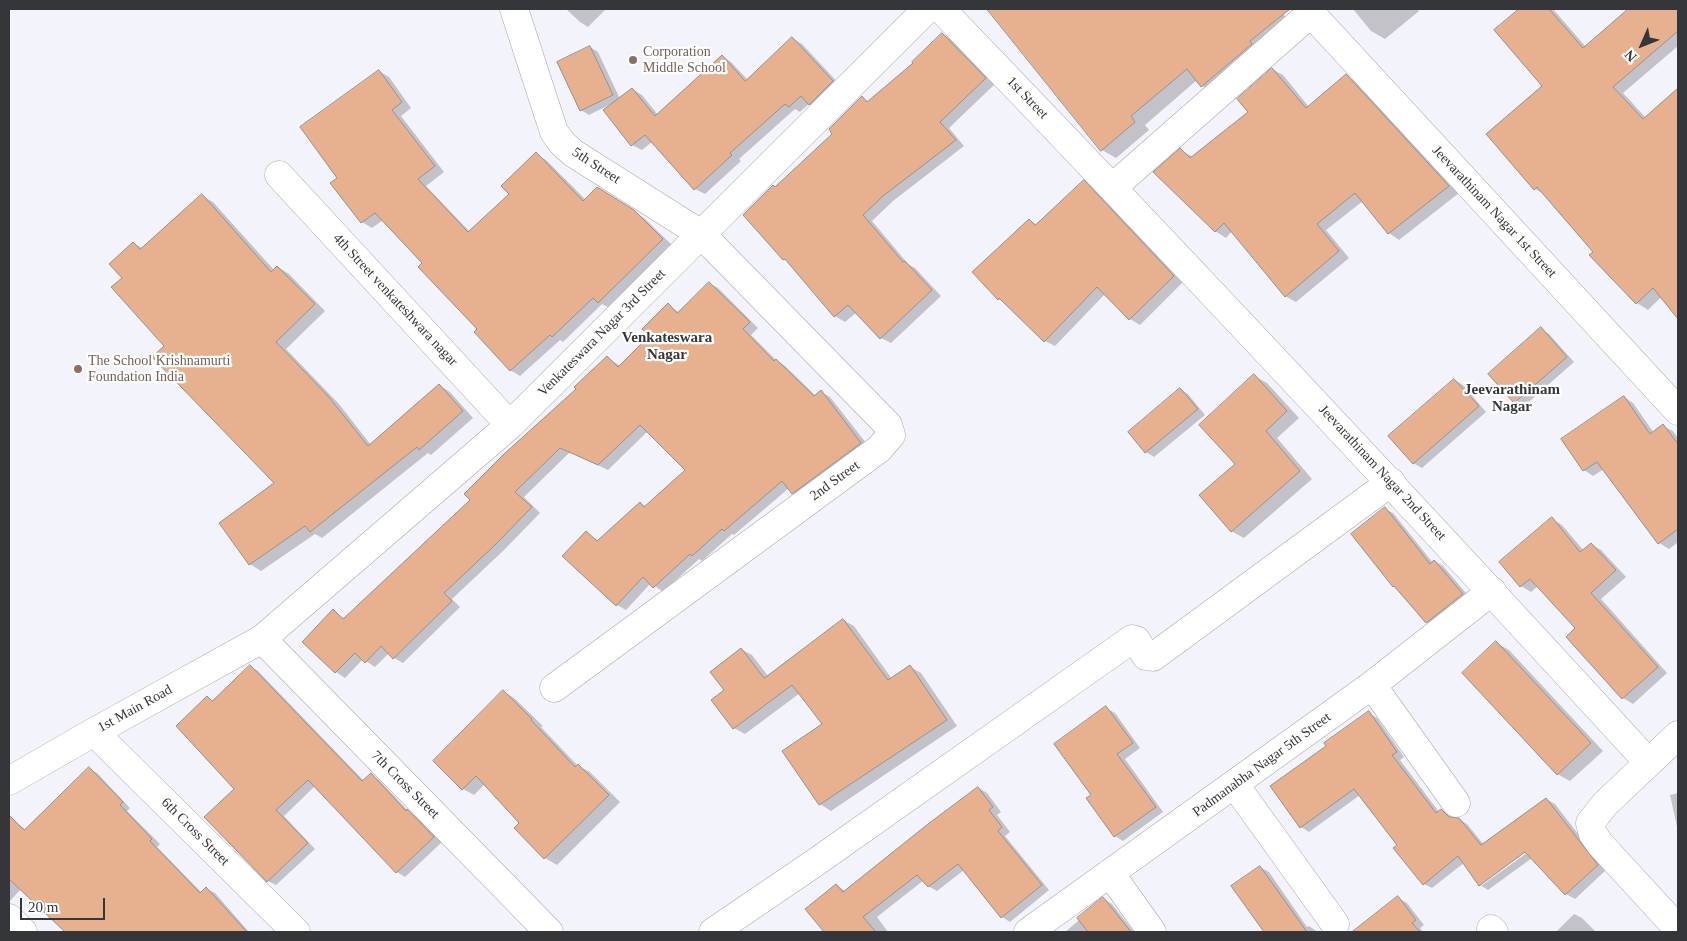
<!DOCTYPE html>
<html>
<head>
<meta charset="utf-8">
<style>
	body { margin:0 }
	#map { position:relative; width:1687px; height:941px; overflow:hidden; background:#f3f3fb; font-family:Georgia,serif }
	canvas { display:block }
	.frame { position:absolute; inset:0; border:10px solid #353639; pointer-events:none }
	.north { position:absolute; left:1617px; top:20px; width:50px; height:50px; -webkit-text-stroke:4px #fff; paint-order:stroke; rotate:226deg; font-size:14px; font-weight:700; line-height:20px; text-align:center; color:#353639 }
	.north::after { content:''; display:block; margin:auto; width:18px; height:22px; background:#353639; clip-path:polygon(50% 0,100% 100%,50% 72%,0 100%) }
	.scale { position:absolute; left:20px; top:898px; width:85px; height:22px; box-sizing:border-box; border:2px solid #353639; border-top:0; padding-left:6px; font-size:15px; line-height:18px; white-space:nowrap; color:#353639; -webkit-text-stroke:4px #fff; paint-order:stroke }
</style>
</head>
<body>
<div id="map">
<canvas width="1687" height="941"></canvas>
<div class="frame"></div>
<div class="north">N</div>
<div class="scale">20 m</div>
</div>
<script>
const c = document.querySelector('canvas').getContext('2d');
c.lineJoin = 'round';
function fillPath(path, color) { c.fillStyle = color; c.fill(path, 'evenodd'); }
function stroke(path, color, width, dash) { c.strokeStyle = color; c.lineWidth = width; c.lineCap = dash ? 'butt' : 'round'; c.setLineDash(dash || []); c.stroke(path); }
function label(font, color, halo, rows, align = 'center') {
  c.font = font + ' Georgia,serif'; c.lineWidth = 4.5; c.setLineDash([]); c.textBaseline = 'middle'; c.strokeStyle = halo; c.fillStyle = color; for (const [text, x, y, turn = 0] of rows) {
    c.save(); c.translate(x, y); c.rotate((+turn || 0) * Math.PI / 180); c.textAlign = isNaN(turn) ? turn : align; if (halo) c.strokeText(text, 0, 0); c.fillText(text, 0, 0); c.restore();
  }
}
const shadow = new Path2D(`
	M566,9H606L588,27L580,22Z
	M989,9H1279L1293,26L1216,94L1202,86L1197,80L1145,125L1149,130L1116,158L1102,150Z
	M1353,9H1418L1419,11L1385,39L1371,31Z
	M1521,9H1553L1586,47L1630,9H1678V46L1623,93L1646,118L1678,89V317L1662,296L1648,310L1637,303L1591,255L1595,252L1546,195L1535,189L1544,86L1496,30Z
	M942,34L952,40L995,84L949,128L964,146L893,201L872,221L909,265L915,268L941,296L891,343L881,338L857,312L845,322L835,316L789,262L784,259L776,188L834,134L862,98L870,102L915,63Z
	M792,38L802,44L842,87L819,110L809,104L800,112L795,109L739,159L741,161L705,194L695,189L652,142L642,150L632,145L611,104L589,115L581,110L590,47L598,52L620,99L632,89L642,95L658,115L722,56L731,62L748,80Z
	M1272,69L1283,75L1309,107L1346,76L1357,82L1459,193L1399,240L1389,233L1363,201L1326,230L1349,258L1296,302L1285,296L1232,231L1226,238L1215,231L1181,150L1193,157L1250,112Z
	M379,71L389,77L411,108L401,116L444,172L426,186L470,232L510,194L536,154L546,160L586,200L607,194L644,218L672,245L608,307L602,304L563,342L560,340L520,376L510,370L424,263L383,220L372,228L362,222L339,178Z
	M1084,182L1094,188L1183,282L1140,325L1130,319L1105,294L1055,346L1045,341L1006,303L998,299L1030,220L1037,225Z
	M202,196L213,202L274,270L278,267L289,274L325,311L286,349L339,404L371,445L439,385L450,392L473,418L431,455L428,453L322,538L315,534L261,571L250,564L220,523L276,484L166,346L124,278L134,243L143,249Z
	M709,283L718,288L758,328L751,335L776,360L785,366L816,396L821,392L830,397L870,448L802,498L793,493L789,488L734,535L732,534L702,561L699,559L663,592L651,583L626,610L617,605L586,533L599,541L640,503L646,507L687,470L648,431L608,470L570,452L524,497L540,513L504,550L452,599L460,607L403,663L394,658L389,653L375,667L363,659L345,678L336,672L304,642L333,611L345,619L472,500L607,357L620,366L651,336L668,305L680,313Z
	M1541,329L1549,334L1574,362L1523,407L1515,402Z
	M1254,376L1267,383L1299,418L1277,438L1312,479L1244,538L1231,531L1237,464Z
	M1455,380L1463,385L1486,412L1422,468L1413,463Z
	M1180,389L1188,394L1205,415L1154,457L1146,452L1129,433Z
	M1624,397L1633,403L1654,433L1663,426L1673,431L1678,438V544L1677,543L1669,549L1659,543L1604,469L1593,476L1584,470Z
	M1385,509L1393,513L1433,563L1435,561L1443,566L1471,599L1435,627L1427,622Z
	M1552,519L1562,525L1584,551L1591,544L1601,550L1626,577L1601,599L1667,673L1633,704L1623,698L1577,629L1538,586L1531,592L1521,586L1500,562Z
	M843,620L854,626L892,679L910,667L921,673L957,726L831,811L820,804L784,751L824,725L800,693L745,734L734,728L726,690L741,649L752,655L768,676Z
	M1496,643L1509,650L1603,751L1570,781L1557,774Z
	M250,666L258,671L364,781L371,775L379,780L410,813L416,816L442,842L405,877L397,872L315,786L284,816L315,849L276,885L268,881L236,789L208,698L213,701Z
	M503,691L514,698L543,726L541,727L578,766L590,772L620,802L557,865L545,858L516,828L521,823L485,784L474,795L463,789Z
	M1106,708L1115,713L1140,748L1125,759L1163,812L1123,841L1115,836L1088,799L1092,795Z
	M1369,713L1377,718L1404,757L1400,760L1439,812L1441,810L1453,819H1459L1467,824L1484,845L1546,799L1555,804L1606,870L1575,899L1566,894L1532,858L1488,890L1480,885L1464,863L1432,888L1424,884L1399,845L1360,795L1309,832L1301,827L1328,746ZM1530,848L1531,850L1481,886V883Z
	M89,769L97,773L130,808L127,811L160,844L157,847L202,893L206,889L215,893L249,932H66L21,889L9,902V821L12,819L26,830Z
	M979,788L987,793L1001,812L997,815L1010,832L1005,836L1049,890L1010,922L1002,917L964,870L937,891L928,886L924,880L877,917L888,932H825L806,909L837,885L846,892Z
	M1678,793V831L1670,795Z
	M1260,867L1269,872L1307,927L1309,926L1318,932H1266L1233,886Z
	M1398,898L1407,903L1424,925L1420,928L1423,932H1359L1357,930Z
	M1104,899L1112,904L1134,932H1065Z
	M1574,914L1582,918L1596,932H1556Z`);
const building = new Path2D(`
	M987,9H1290L1250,41L1252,44L1201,87L1187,69L1131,116L1135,122L1101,151Z
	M1519,9H1549L1583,48L1628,9H1678V31L1613,87L1643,119L1678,88V319L1653,288L1636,304L1589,255L1593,252L1537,187L1534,190L1486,134L1542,86L1494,30Z
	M942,33L986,78L940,122L956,140L883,196L863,215L903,262L905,261L932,290L880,339L848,305L834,317L785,259L783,260L743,215L773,185L775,187L832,134L829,129L862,96L867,102L913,63L912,62Z
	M792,37L833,81L809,105L801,96L789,107L785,104L730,153L732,155L694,190L645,135L631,146L603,110L632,88L655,116L722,55L745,81Z
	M590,46L613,95L580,111L557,62Z
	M1272,68L1306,108L1346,74L1449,186L1388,234L1355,193L1317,224L1339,251L1285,297L1224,223L1215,232L1153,172L1180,148L1190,158L1248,112L1237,99Z
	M379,70L402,102L392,110L435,166L418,179L468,232L509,194L501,186L536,152L583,201L597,187L634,210L663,239L598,303L593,298L552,337L550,335L510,371L474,332L477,329L418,267L422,263L375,213L361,223L330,183L337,178L300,127Z
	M1084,180L1174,276L1129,320L1097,287L1044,342L999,298L998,300L972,272L1029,219L1035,225Z
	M202,194L271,272L277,266L315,304L276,342L328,396L368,446L439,384L463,411L419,450L417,447L310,532L305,526L249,565L219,523L274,483L152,357L164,346L111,287L122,278L109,264L133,242L140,249Z
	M709,282L750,322L743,329L774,361L776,359L814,396L821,390L861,443L792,494L782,481L724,531L722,529L692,556L690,554L653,588L643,577L616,606L562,556L586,531L597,541L640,502L644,507L685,470L640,425L598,465L560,448L515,492L532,507L495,545L444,593L452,601L393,659L381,646L365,663L355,653L335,673L302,642L333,609L343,619L470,500L464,494L504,454L576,389L574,387L607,356L618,367L649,336L642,329L668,303L677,313Z
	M1541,327L1567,357L1514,403L1488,374Z
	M1254,374L1287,411L1266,431L1300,471L1231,532L1199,495L1235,464L1199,425Z
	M1454,379L1479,406L1413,464L1388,436Z
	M1180,388L1198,409L1145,453L1128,432Z
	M1624,396L1650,434L1663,424L1678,444V529L1658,544L1597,462L1583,471L1561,439Z
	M1385,507L1430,564L1434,560L1463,594L1426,623L1394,586L1393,587L1351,534Z
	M1552,517L1580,552L1591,543L1616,570L1591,593L1658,667L1622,699L1566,637L1575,628L1530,579L1520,587L1499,562Z
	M843,619L888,680L910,665L947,720L819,805L782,751L822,724L792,685L733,729L711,700L724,690L710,672L741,648L764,678Z
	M1496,641L1591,743L1557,775L1462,673Z
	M250,665L362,781L371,773L406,811L407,809L434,837L396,873L308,780L276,810L308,843L267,882L204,817L234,789L176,726L207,696L212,701Z
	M503,690L532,719L531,720L575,767L578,764L609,795L544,859L514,828L519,823L476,776L462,790L433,761Z
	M1106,706L1133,743L1117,754L1156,807L1114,837L1086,798L1091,795L1054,744Z
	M1369,711L1397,752L1392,755L1436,813L1441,809L1449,817L1459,818L1481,845L1546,798L1598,865L1565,895L1525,852L1479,886L1458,856L1423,885L1393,848L1397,845L1354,789L1300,828L1270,786L1326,746L1324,743Z
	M89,767L123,802L120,805L152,839L150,841L200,893L206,887L247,932H65L9,879V815L24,830Z
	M978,787L993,807L989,810L1002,827L998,831L1042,885L1001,918L958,864L928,887L917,875L863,917L876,932H824L805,909L836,884L843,892L928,824Z
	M1260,866L1307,932H1264L1231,886Z
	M1398,896L1416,920L1412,923L1420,932H1352Z
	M1103,897L1131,932H1088L1077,918Z`);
const minor = new Path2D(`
	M514,9L554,132L562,143L573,153L701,234L888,425L891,435L879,449L554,688
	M941,9C1180,257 1415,508 1648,762
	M1307,9L1678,411
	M279,175L510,425
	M1113,187L1311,13
	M262,639L549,932
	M1372,685L1456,803
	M94,732L296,932
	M1678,735L1605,804L1590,823L1593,834L1600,844L1678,929
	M9,781L94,732L262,639L510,425L927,9
	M1235,785L1335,924
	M1110,873L1152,932
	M9,918L23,932
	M1491,929L1494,932
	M713,932L816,862L1132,639L1136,640L1146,656L1153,657L1391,482
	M1028,932L1372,685L1492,591`);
const markers = [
	[633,60,5,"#8d6e63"],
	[78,369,5,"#8d6e63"]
];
const educationNames = [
	["Corporation",643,52],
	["Middle School",643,68],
	["The School Krishnamurti",88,361],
	["Foundation India",88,377]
];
const streetNames = [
	["1st Street",1027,98,46],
	["5th Street",596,166,33],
	["Jeevarathinam Nagar 1st Street",1494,212,47],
	["4th Street venkateshwara nagar",395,300,47],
	["Venkateswara Nagar 3rd Street",602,333,-45],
	["Jeevarathinam Nagar 2nd Street",1382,473,47],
	["2nd Street",835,481,-36],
	["1st Main Road",135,709,-29],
	["Padmanabha Nagar 5th Street",1262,765,-36],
	["7th Cross Street",405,785,45],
	["6th Cross Street",195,832,45]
];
const neighbourhoodNames = [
	["Venkateswara",667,338],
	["Nagar",667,355],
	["Jeevarathinam",1512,390],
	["Nagar",1512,407]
];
fillPath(shadow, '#0003');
fillPath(building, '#e7b18f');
stroke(building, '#97908c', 1);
stroke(minor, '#a8a8b0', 29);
stroke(minor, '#fff', 28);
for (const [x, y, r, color] of markers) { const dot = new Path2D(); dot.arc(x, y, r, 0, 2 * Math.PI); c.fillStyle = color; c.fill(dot); stroke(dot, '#fff', 2); }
label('14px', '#785e54', '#fff', educationNames, 'left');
label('14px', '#353639', '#fff', streetNames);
label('bold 15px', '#353639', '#fff', neighbourhoodNames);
</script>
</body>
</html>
